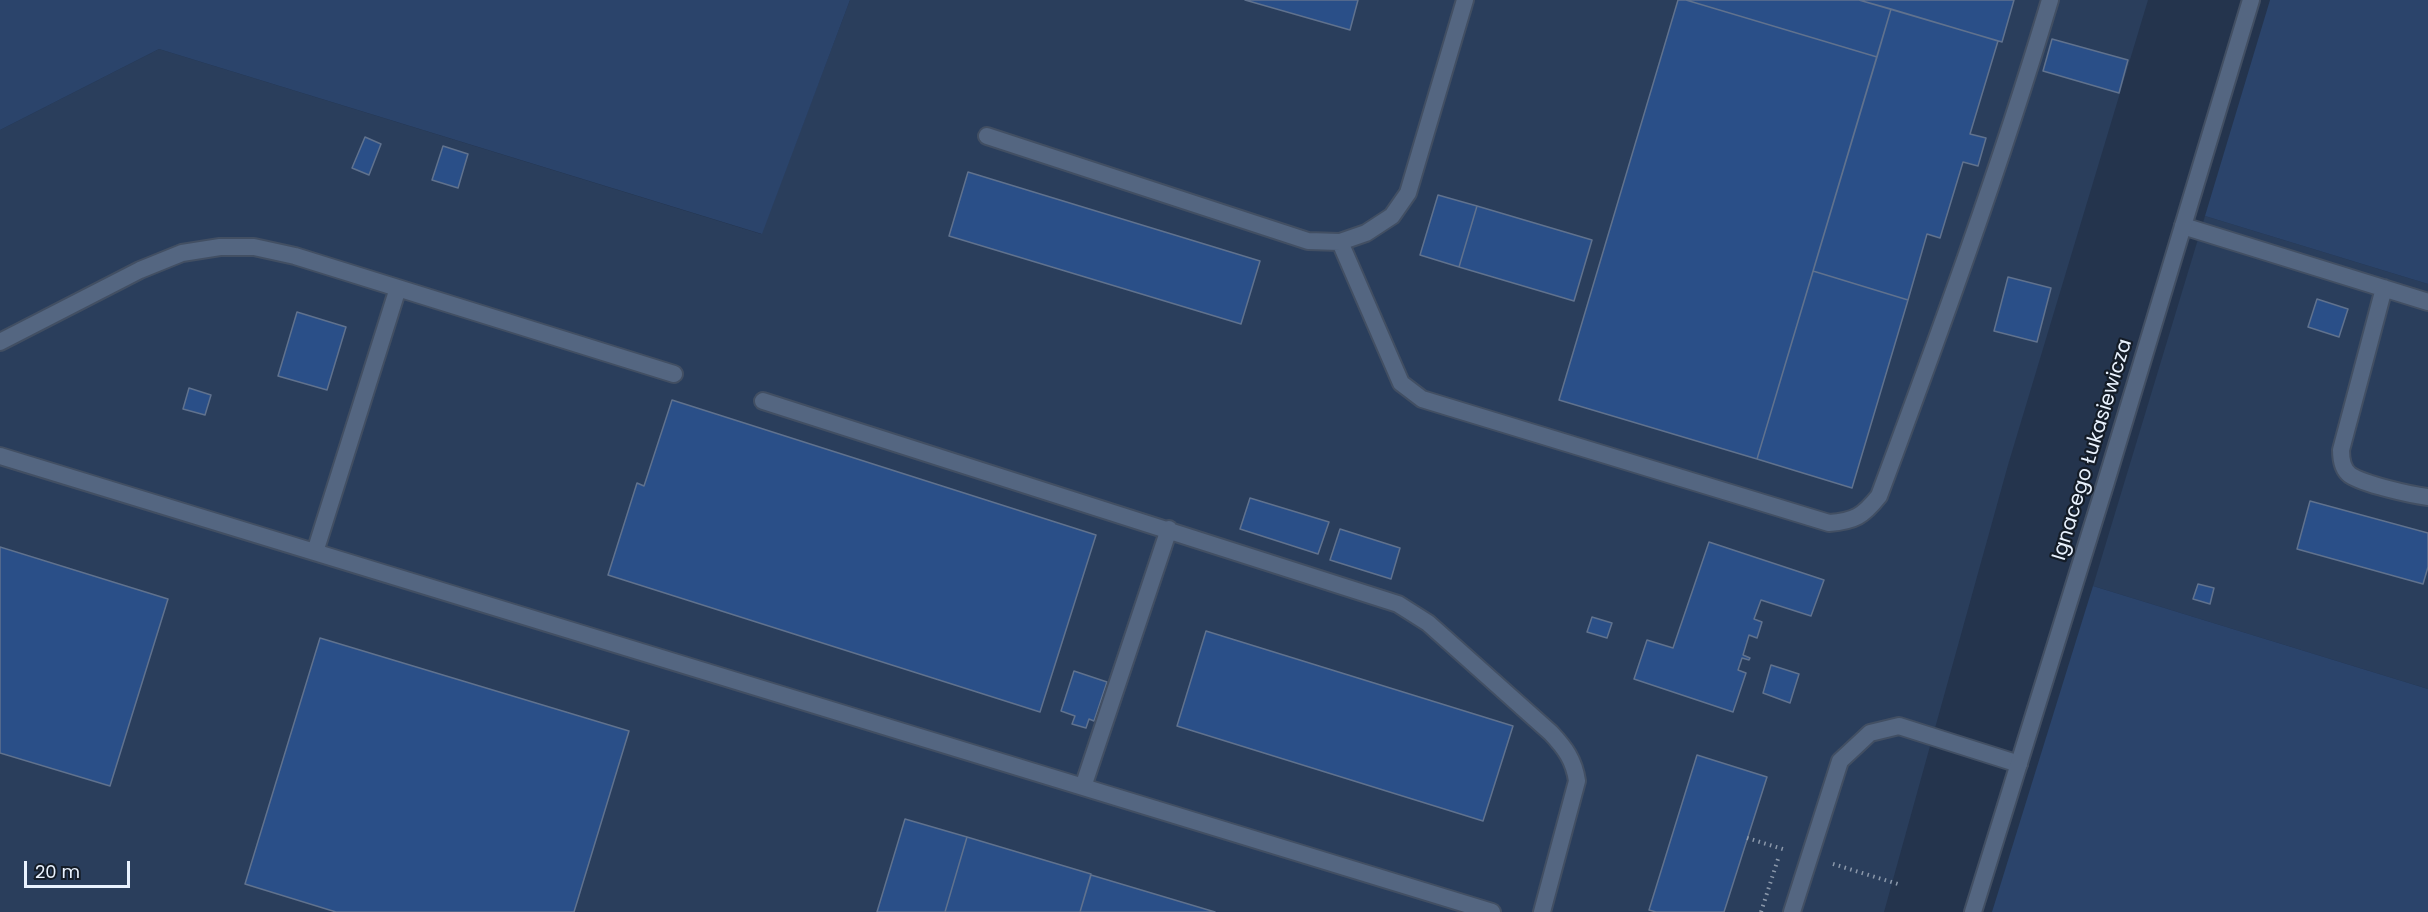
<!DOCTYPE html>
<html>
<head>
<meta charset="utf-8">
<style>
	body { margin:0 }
	#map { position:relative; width:2428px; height:912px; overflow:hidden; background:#24344d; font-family:Poppins,sans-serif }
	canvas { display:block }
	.scale { position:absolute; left:24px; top:861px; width:106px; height:27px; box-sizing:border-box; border:3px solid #e9f2fe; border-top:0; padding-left:8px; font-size:18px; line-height:21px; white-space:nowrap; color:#e9f2fe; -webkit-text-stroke:4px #141c27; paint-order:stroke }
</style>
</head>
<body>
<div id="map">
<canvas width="2428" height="912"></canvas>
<div class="scale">20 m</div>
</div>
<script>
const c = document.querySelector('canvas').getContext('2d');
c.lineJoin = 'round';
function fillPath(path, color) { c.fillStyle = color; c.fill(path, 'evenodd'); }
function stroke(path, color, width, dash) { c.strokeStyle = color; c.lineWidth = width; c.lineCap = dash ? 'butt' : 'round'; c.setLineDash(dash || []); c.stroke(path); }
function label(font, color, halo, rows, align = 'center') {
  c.font = font + ' Poppins,sans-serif'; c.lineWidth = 4.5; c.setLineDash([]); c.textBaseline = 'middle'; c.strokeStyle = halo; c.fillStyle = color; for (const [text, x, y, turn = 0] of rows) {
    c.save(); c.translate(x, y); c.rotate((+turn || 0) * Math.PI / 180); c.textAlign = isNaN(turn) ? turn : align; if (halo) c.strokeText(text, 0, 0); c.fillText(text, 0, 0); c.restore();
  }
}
const built = new Path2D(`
	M850,0H2148L2008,465L1884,912H0V130L159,49L761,234Z
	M2205,216L2428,284V689L2093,586Z`);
const green = new Path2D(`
	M0,0H850L762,234L159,49L0,130Z
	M2270,0H2428V284L2205,216Z
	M2093,586L2428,689V912H1992Z`);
const building = new Path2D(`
	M1245,0H1358L1350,30Z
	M1678,0H1686L1877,57L1757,459L1559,400Z
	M1686,0H1859L1891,9L1877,57Z
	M1859,0H2014L2002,42Z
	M1891,9L1998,41L1970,134L1986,138L1978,166L1963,162L1940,238L1927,234L1908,300L1813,271Z
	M2052,39L2128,60L2119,93L2043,71Z
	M365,137L381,144L369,175L352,168Z
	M443,146L468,154L458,188L432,180Z
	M968,172L1260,261L1241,324L949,236Z
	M1438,195L1477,206L1459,267L1420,255Z
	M1477,206L1592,240L1574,301L1459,267Z
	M1813,271L1908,300L1852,488L1757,459Z
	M2008,277L2051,288L2037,342L1994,331Z
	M2317,299L2348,309L2339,337L2308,327Z
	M297,312L346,327L327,390L278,376Z
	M189,388L211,395L205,415L183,409Z
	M672,400L1096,535L1040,712L608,575L637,483L644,486Z
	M1250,498L1329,522L1318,554L1240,529Z
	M2310,501L2428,533V567L2423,584L2297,549Z
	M1340,529L1400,548L1391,579L1330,560Z
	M1709,542L1824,580L1811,616L1761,600L1754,619L1762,622L1757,638L1749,635L1743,655L1750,658L1749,660L1742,658L1738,670L1746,673L1733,712L1634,679L1647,640L1673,648Z
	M0,547L168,599L110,786L0,753Z
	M2198,584L2214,588L2210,604L2193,599Z
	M1592,617L1612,623L1607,638L1587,632Z
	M1206,631L1513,726L1483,821L1177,726Z
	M320,638L629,731L574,912H336L245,884Z
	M1771,665L1799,674L1790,703L1763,693Z
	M1074,671L1107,682L1094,721L1089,719L1086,728L1072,724L1075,716L1061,711Z
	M1697,755L1767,777L1724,912H1656L1649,910Z
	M905,819L967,837L945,912H877Z
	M967,837L1091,874L1080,912H945Z
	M1091,875L1215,912H1080Z`);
const path = new Path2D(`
	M1747,838L1786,850
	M1833,864L1898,884
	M1761,912L1778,859`);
const service = new Path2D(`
	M987,136L1308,241L1340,242L1366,233L1392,216L1408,193L1465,0
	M2183,226L2428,302
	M1340,242L1401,383L1422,399L1829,523C1855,521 1863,516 1879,496C1940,332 2000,168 2050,0
	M2384,288L2341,450C2341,459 2342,469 2350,475C2363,484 2411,495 2428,497
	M0,342L140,270L182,253L220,247H254L295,256L674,374
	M763,401L1398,604L1428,623L1551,733C1565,748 1574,760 1577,781L1542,912
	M0,456L1492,912
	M315,552L398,288
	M1083,787L1169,529
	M1792,912L1840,761L1870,733L1899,726L2019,764`);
const minor = new Path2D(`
	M1973,912L2106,482L2251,0`);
const streetNames = [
	["Ignacego Łukasiewicza",2093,450,-73]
];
fillPath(built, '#2a3e5c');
fillPath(green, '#2b446b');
fillPath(building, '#2a4f88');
stroke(building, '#60728e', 1.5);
stroke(service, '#424f63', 20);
stroke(minor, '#424f63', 20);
stroke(path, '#8c99ab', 4, [1.5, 4.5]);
stroke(service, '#546681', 16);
stroke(minor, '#546681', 16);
label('20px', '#e9f2fe', '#141c27', streetNames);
</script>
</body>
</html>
